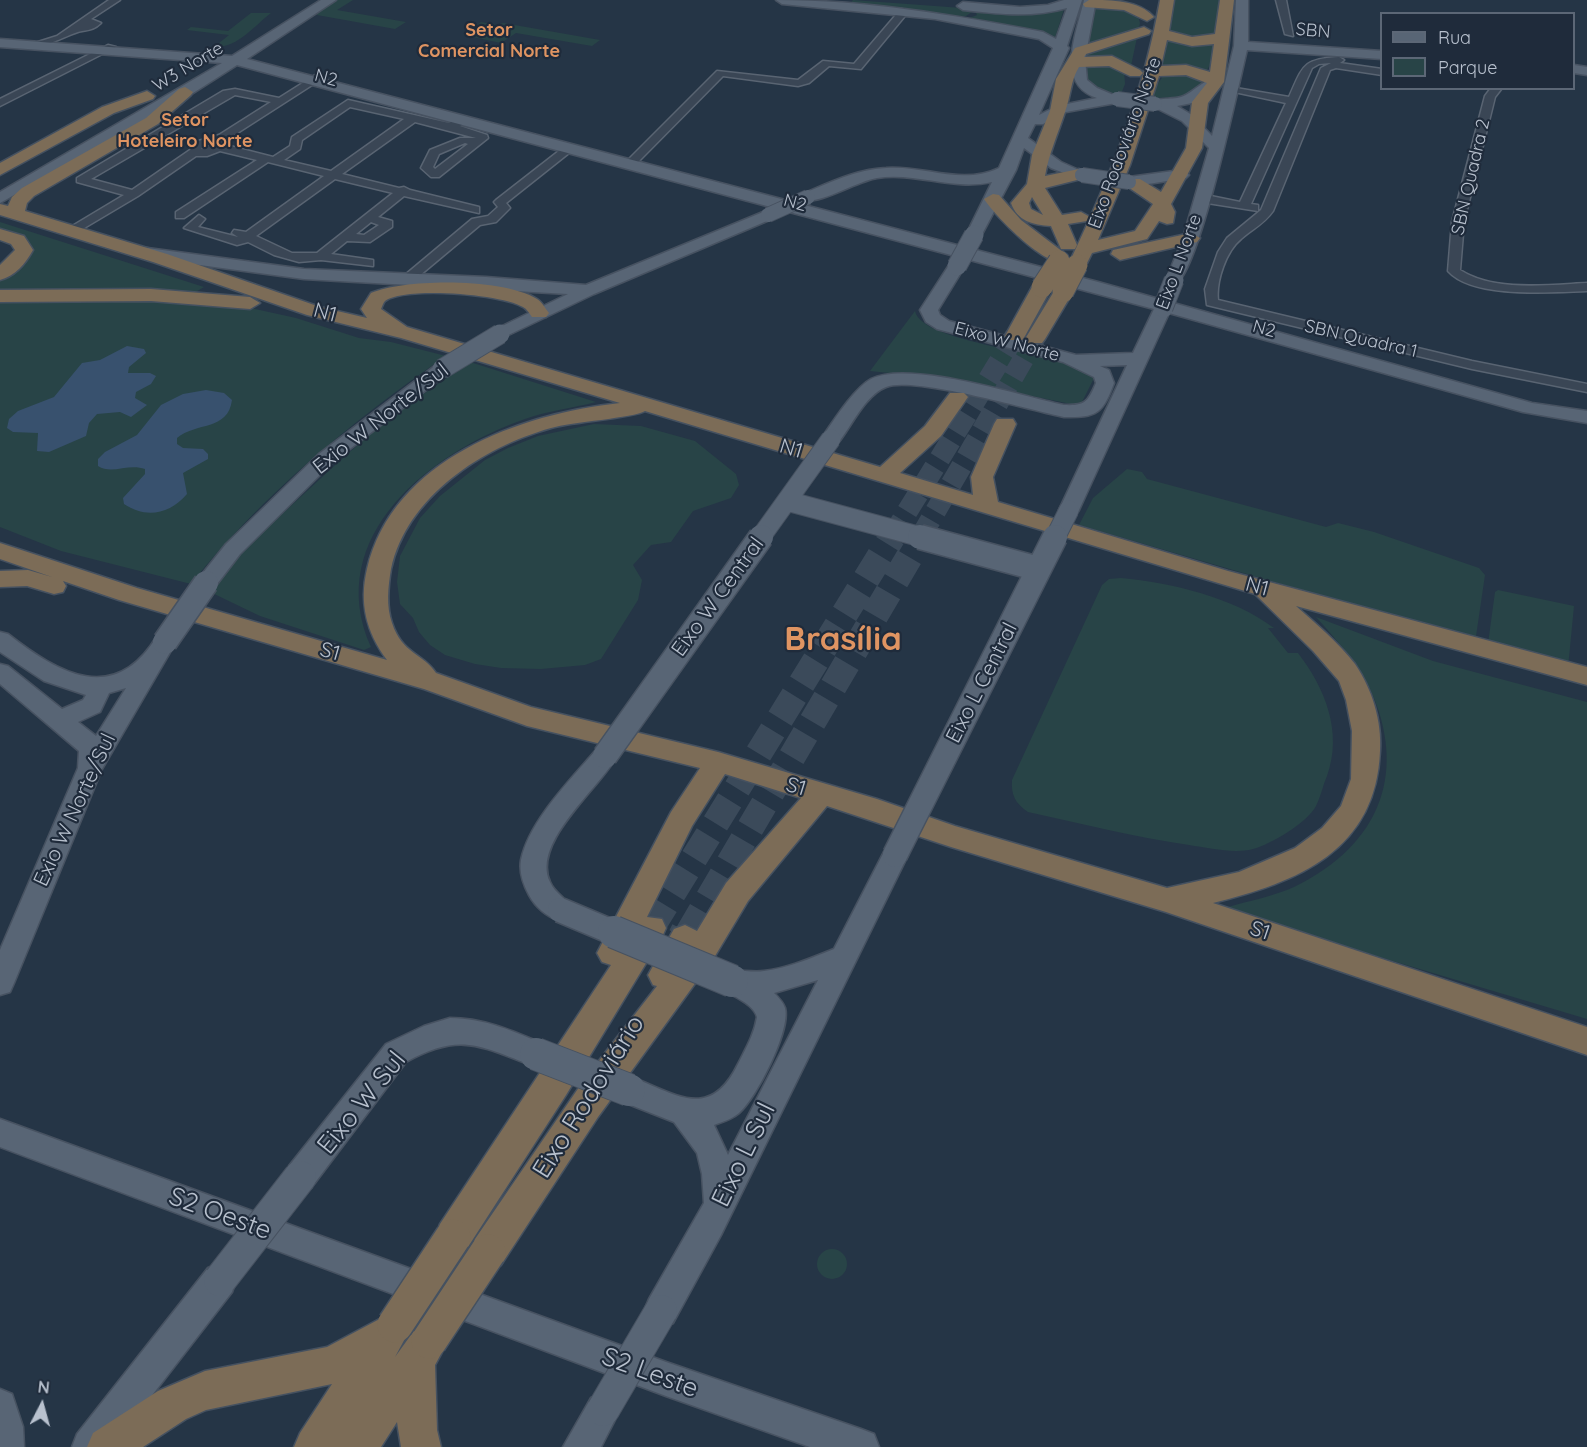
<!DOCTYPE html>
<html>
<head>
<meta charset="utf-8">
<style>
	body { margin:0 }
	#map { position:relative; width:1587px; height:1447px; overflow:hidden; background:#253546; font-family:Quicksand,sans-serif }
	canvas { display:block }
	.legend { position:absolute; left:1380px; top:12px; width:195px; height:78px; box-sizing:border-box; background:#1f2b3b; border:2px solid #5c6776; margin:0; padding:8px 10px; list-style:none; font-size:18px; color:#b8c1ce }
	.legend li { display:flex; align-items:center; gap:12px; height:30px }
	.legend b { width:30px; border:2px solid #5c6776 }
	.north { position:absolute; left:12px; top:1375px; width:60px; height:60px; -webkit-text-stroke:4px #1f2b3b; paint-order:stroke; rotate:6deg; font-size:16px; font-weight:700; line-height:24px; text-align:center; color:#b8c1ce }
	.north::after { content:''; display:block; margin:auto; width:21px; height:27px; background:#b8c1ce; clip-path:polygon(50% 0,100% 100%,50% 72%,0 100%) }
</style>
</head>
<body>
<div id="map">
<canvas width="1587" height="1447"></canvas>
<ul class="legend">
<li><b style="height:8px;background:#586575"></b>Rua</li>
<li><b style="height:16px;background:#284447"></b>Parque</li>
</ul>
<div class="north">N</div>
</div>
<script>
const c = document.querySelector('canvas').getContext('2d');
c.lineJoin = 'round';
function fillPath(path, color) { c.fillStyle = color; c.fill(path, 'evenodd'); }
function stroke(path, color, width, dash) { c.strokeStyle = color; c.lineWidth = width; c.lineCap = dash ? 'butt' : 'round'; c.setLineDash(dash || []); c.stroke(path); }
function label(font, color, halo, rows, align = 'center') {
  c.font = font + ' Quicksand,sans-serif'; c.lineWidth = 4.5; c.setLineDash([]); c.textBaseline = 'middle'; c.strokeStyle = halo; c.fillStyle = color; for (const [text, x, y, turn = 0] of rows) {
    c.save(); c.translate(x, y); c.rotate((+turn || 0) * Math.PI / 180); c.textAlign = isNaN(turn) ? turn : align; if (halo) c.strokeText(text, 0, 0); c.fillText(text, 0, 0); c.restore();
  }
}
const green = new Path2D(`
	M333,0H353L337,10L406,22L395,29L317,15V10Z
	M853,0L962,8L972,12L966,16L957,17L922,11L850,4Z
	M1170,0H1223L1216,35L1201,40L1172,34L1169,30Z
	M1105,5L1137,13L1140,23L1131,66L1113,59H1084L1093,12L1096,7Z
	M974,9L1033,13L1064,9L1055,38L967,19L977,15Z
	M251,13H271C254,26 238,48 214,47L229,35L187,30L191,27L228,31Z
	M481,22L496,25L503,23L600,40L592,46L516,33L501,43L463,35Z
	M1167,38L1215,42L1217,53L1207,70L1160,68Z
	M1095,61L1124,69L1125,84L1121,94C1105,93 1091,89 1084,74L1086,64Z
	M1177,70L1204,82L1203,85L1188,97L1153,98L1155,88L1165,73Z
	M0,222L204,287L194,293L0,292V278L30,254L0,231Z
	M0,300L159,301L246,307L296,318L359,338L391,342L446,356C352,421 262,495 191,584L61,551L0,527Z
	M915,311C922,346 1075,352 1094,378L1082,402L1076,405L947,379L870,371Z
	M470,362L596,402C573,408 547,411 525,419C431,452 322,536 371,647L364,650L260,616L208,591L240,553L346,455L396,413Z
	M594,424L641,426L695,441L736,474L739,485L731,498L693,511L671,542L651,545L633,565L642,580L638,600L601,659L585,665L541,669L501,668L475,664L445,655L430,645L419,632L413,618L400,604L397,582L400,556L420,518L440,496L485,460L508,448L538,436Z
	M1127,469L1142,472L1147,479L1326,527L1338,523L1374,532L1479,568L1485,575L1475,643L1363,608L1079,525L1093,498Z
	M1121,578C1172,583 1233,597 1274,628H1268L1288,653H1298C1325,688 1343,732 1327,776C1323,785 1321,796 1316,806C1307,823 1271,844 1253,849C1234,854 1209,848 1189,845C1135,837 1082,824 1028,812C1015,803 1011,795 1012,780L1102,585L1109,579Z
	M1498,590L1574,606L1568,668L1487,651L1495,592Z
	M1316,617L1433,661L1587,702V1019L1319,939L1228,907C1249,901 1274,896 1294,887C1366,852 1404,792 1379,712C1368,675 1341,645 1316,617Z
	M817 1264a15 15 0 1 1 30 0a15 15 0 1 1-30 0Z`);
const water = new Path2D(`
	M127,346L144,349L146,353L129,367L128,373H150L156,376L151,384L136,392L135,398L147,405L131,417L120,412L97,414L89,423L86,436L49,452L37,451L38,433L13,432L7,428L9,419L18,411L54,397L82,363L100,360Z
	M206,390L224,393L232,400C228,431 196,422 177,438V444L183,448L203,449L208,454V459L183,473L187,494C170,514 146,519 124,504L123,498L145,474V469C128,463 112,475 98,466V459L105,452L137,435L161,405L183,394Z`);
const highwayTunnelFar2 = new Path2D(`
	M891,538L1015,336
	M920,538L1035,339`);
const highwayTunnelFar1 = new Path2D(`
	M651,928L892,537
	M688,934L921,537`);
const highwayTunnel = new Path2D(`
	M685,938L688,932`);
const minor = new Path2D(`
	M109,0H120L91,19L101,23C92,32 85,29 75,33C64,37 55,42 43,45L38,42L57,36Z
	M1276,0H1286L1293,36L1285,34Z
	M901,9L909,11L861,69L829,66L809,83L798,86L723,76L638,162L628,160L717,71L798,80L823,61L854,64Z
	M108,45L116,47L0,106V99Z
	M1339,57L1344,60L1340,63L1382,69V75L1336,68L1330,70L1273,211C1264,224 1252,229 1241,239C1226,251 1216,281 1218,300L1472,361L1587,384V392L1472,369L1207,305L1205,289L1218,252L1227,238L1261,210L1321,68L1331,63L1319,64L1312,68L1251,204L1258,205V211L1201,202L1195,198L1201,194L1240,202L1286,103L1225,90L1230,87L1289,97C1303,66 1302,59 1339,57Z
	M317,74L326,76L228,139L226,145L273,157L290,146L292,137L348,100L449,123L459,118H467V122L460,126L487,135L488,138L439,177H431L421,168L430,150L460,138H476L415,122L342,174L399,188L404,187L410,190L479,207V213L404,196L378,217L392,221V227L370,242L347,241L331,254L373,260V266L321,260L299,262L274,255L248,242L237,245L184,228L199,215L205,219L198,227L238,237L232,233L234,230L246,232L324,176L268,162L184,218H176V212L257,160L220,151L207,156H196L138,196L74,234L64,231L124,195L77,182V178L223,91L235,89L279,98ZM235,95L271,102L219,135L195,142L190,150L132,190L91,179ZM350,107L404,119L331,171L284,160L300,149L302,140ZM217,142L201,149L203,146ZM465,143L468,144L435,169L433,167L439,154ZM335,179L393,193L317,253H292L256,236ZM371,222L379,225L364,235L356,234Z
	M1491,88H1502L1495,97L1464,222L1460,270C1494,292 1548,285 1587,283V291C1552,292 1473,299 1448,271L1452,222L1485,96Z
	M564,147L574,149L506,203L510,208L496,222L480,225L413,281H405V275L472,219L488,216L498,207L494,202L496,200Z`);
const major = new Path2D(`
	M321,0H336L247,59L1098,282L1532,403L1587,411V423L1523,412L1169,313L1079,510L1076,515H1062L1059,510L1127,365L1100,366L1109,370L1114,383C1103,413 1097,418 1064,417C1029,410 914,376 886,387C865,395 851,427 838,443L831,445L821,439C832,423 854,388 871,379C910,360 1020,396 1064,405C1085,406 1088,402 1096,383L1094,377L1063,362L937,329L926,322L920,310L951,262L957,261L965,266L938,310L940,315L949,321L1076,355L1133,353L1154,309L237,65L190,95L0,203V192L222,63L0,47V39L232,56Z
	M776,0C866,0 954,15 1043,32L1056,39L1067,8C1032,18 999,14 963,10L957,6L963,2L1020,7L1048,5L1064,0H1082L1067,46L1069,48L1039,115L1057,106L1097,98C1054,84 1077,32 1084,0H1096L1085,59L1087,80L1097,88L1123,99L1116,103L1066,112L1043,124H1035L1028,138L1061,162L1090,175L1082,180L1051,168L1024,148L1016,170L980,238H968L966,235L992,182C953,191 916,172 877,178C857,181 820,205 802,200L800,197L802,194C829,183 857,169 886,168C925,165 961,186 999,168L1053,48L1039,39L935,19L782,4Z
	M1236,0H1248V42L1382,51V59L1247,50C1239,82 1198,279 1174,285L1166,280L1183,238L1209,148L1182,121L1148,104C1155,97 1171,100 1181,97C1194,93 1206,75 1221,79V85L1192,103L1177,106L1192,115L1212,136L1234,46Z
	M1574,65L1587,67V75L1574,73Z
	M1181,170L1186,172L1189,175L1186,178L1129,187L1121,182L1129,177Z
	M768,210L776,215L774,218L594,294L500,339L494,338L491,334L494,330L568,294L304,279L140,257L132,252L140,247L304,269L486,277L586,285Z
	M442,364L448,365L451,369L448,373L333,462L240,554L214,588L206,590L198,588L195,583L226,544L319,454L436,365Z
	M0,632L8,634C59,674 115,706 157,636L165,634L173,636L176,642L102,769L14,983L10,992L0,995V950L78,768L79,751L0,684V664L8,666L62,709L83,700L86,695L44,681L0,652ZM126,688L96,736L78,722L100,712L109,693Z
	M605,747L614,750L617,756C600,788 531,842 550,882C555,894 568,899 573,910L570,918L560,921C546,916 536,908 529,895C523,884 519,872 521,860C529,821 571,779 596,750Z
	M895,845L904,848L908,855L721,1235L673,1323L661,1328L649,1323L644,1311L649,1299L704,1203L702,1174L697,1153L674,1122L618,1100L614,1090L618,1080L629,1076C676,1094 710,1122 738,1064C746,1048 754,1035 757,1017C752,1000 726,997 718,981L722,972C735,968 750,973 764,971C789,968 811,958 834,949L886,848ZM818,980L728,1155L714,1125C722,1122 732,1119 739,1113C756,1099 791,1030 785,1008C783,1002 779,998 774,993Z
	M450,1018C485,1018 515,1032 546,1045L551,1054L546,1063L536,1067C481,1047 462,1031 406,1062L311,1188L300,1192L289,1188L284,1177L289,1166L386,1044L424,1026Z
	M0,1119L666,1362L861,1429L874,1434L879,1447H810L666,1396L0,1147Z
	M220,1264L232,1268L236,1280L232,1292L112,1447H72L77,1434L208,1268Z
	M0,1389L12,1394L23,1427L24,1447H0Z
	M603,1393L615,1398L620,1410L601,1447H563L591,1398Z`);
const highway = new Path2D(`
	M1089,0C1112,0 1139,0 1154,17L1147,21L1124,10L1085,7L1083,4Z
	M1160,0H1174L1169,31L1192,37L1215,34L1220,0H1234L1224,82L1208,103L1202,148L1171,204L1175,212L1173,223L1167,224L1159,221L1147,239L1092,253L1087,263H1073L1071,259C1111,175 1144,92 1160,0ZM1167,40L1192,46L1214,44L1210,72L1186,65L1161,66ZM1186,75L1207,83L1192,102L1186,148L1161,192L1140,179H1128L1125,183L1128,187L1153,204L1135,231L1098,240L1130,165L1159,76Z
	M1144,27L1151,31L1149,34L1086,54L1084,57L1112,56L1140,70L1143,73L1140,76H1130L1109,66L1079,67C1070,82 1071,96 1065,112C1058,134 1049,153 1045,176L1079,169L1088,174L1085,178L1045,188L1062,215L1081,212L1090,217L1087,221L1068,224L1077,245L1075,249H1061L1051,226C1033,225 1017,221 1011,203L1027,184L1032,155L1050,111L1056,79L1075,48ZM1032,197L1043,215L1031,209L1029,203Z
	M185,87L193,92L191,95L158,124L34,196L27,203L25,211L167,254L320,307L367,318L361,309L371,293C406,278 504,278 537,299C542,302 545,308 549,313L546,317H532C529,313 527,309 523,307C503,294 404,286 385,301C383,303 382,307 381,309L407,327L880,467L925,426L950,393H964L968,397L941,436L900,473L973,495L971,477L994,424L997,419H1013L1016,424L993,477L998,502L1228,571L1587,667V685L1296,606C1316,624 1338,642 1355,664C1372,689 1382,721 1380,751C1376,851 1298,882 1213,903L1587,1027V1055L1166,912L951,847L827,806L748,901L715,956L598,1117L501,1265L488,1270L475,1265L470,1252L475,1239L584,1080L657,986L653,985L648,975L674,929L685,925L697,931L726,883L801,798L725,774L692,826L647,917L662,919L666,928L662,937L566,1095L466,1250L453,1255L440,1250L435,1237L440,1224L611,965L602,962L597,953L671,812L700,768L527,726L424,689L119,600L63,581L66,586L63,592L54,594L27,586L0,587V571L28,570L52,577L0,559V543L137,588L387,660C366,632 359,603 367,569C393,459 520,414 620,403L401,338L307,315L153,262L0,215V204L8,206L12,197L22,188L146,118L179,89ZM645,411L1255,594L1313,651L1339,681L1346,700L1352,731L1351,779L1341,806L1322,828L1295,848L1239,872L1167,888L955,826L877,799L718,752L531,707L436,673C424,654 402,654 392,623C386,606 388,587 391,569C407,496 483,447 551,428C571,422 634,418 645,411Z
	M147,91L155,96L153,99L114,113L0,175V163L102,107Z
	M993,194L999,195L1021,220L1067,255L1069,259L1067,263C1046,268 996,217 984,199Z
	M0,229L24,236L33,250C26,263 15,276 0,280V265L15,250L11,244L0,240Z
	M1191,233L1200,238L1197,242L1120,260L1111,254L1113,250Z
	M1042,281L1052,287L1025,336L1022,340H1008L1005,336L1032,287Z
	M1063,286L1073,292L1045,339L1042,343H1028L1025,339L1056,288Z
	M151,289L250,297L260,303L250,309L151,301L0,302V290Z
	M389,1314L402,1320L408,1333L395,1357L416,1328L429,1322L442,1328L448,1341L435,1365L437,1430L441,1447H401L397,1422L381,1447H294L300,1433L332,1384L206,1410L186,1419L143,1447H87L93,1433L158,1391L205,1371L327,1347Z`);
const majorBridgeFar3 = new Path2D(`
	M1117,99L1155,104
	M1082,175L1129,182
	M768,215L808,197`);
const majorBridgeFar2 = new Path2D(`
	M957,266L974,235
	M1163,308L1174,280
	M442,369L500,334
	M787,501L925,538
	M760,538L831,439
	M1055,538L1069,510`);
const majorBridgeFar1 = new Path2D(`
	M920,537L1039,569
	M165,642L206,583
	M605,756L761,537
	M895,855L1055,537
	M560,910L617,934`);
const majorBridge = new Path2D(`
	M614,932L732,981
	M536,1054L629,1090
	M220,1280L300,1177
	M603,1410L661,1311`);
const highwayBridgeFar1 = new Path2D(`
	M1042,287L1059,261
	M1063,292L1077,265`);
const highwayBridge = new Path2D(`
	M395,1325L453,1237
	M429,1341L488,1252`);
const farNeighbourhoodnames = [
	["Setor",489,31],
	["Comercial Norte",489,52],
	["Setor",185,121],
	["Hoteleiro Norte",185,142]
];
const farStreetnames = [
	["SBN",1313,31,5],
	["W3 Norte",188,67,-31],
	["N2",326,78,15],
	["Eixo Rodoviário Norte",1125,143,-70],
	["SBN Quadra 2",1471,177,-77],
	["N2",795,203,15],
	["Eixo L Norte",1179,262,-70],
	["N2",1264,329,15],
	["SBN Quadra 1",1361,339,13],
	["Eixo W Norte",1007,342,15]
];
const streetNames = [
	["N1",325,313,15],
	["Exio W Norte/Sul",381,419,-38],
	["N1",791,449,17],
	["N1",1257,587,15],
	["Eixo W Central",718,597,-54],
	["S1",330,652,16],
	["Eixo L Central",982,683,-63],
	["S1",796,787,17],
	["Exio W Norte/Sul",75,810,-65],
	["S1",1260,931,19]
];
const nearStreetnames = [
	["Eixo Rodoviário",589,1097,-58],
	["Eixo W Sul",362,1103,-51],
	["Eixo L Sul",744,1155,-64],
	["S2 Oeste",220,1214,20],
	["S2 Leste",650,1373,20]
];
const townNames = [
	["Brasília",843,640]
];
fillPath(green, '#284447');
fillPath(water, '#38516e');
stroke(highwayTunnelFar2, '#3b4a5a', 21, [21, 10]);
stroke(highwayTunnelFar1, '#3b4a5a', 27, [27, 14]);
stroke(highwayTunnel, '#3b4a5a', 35, [35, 17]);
stroke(minor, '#596472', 3);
stroke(major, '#475261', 3);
stroke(highway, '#455160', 3);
fillPath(minor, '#3a4655');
fillPath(major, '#586575');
fillPath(highway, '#7c6c57');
stroke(majorBridgeFar3, '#475261', 16, []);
stroke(majorBridgeFar2, '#475261', 21, []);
stroke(majorBridgeFar1, '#475261', 27, []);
stroke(majorBridge, '#475261', 34, []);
stroke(highwayBridgeFar1, '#455160', 23, []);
stroke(highwayBridge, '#455160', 38, []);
stroke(majorBridgeFar3, '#586575', 14);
stroke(majorBridgeFar2, '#586575', 19);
stroke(majorBridgeFar1, '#586575', 24);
stroke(majorBridge, '#586575', 32);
stroke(highwayBridgeFar1, '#7c6c57', 21);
stroke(highwayBridge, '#7c6c57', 35);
label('bold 18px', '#df9462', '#1f2b3b', farNeighbourhoodnames);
label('18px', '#b8c1ce', '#1f2b3b', farStreetnames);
label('21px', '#b8c1ce', '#1f2b3b', streetNames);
label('26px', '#b8c1ce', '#1f2b3b', nearStreetnames);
label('bold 33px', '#df9462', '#1f2b3b', townNames);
</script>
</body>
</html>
